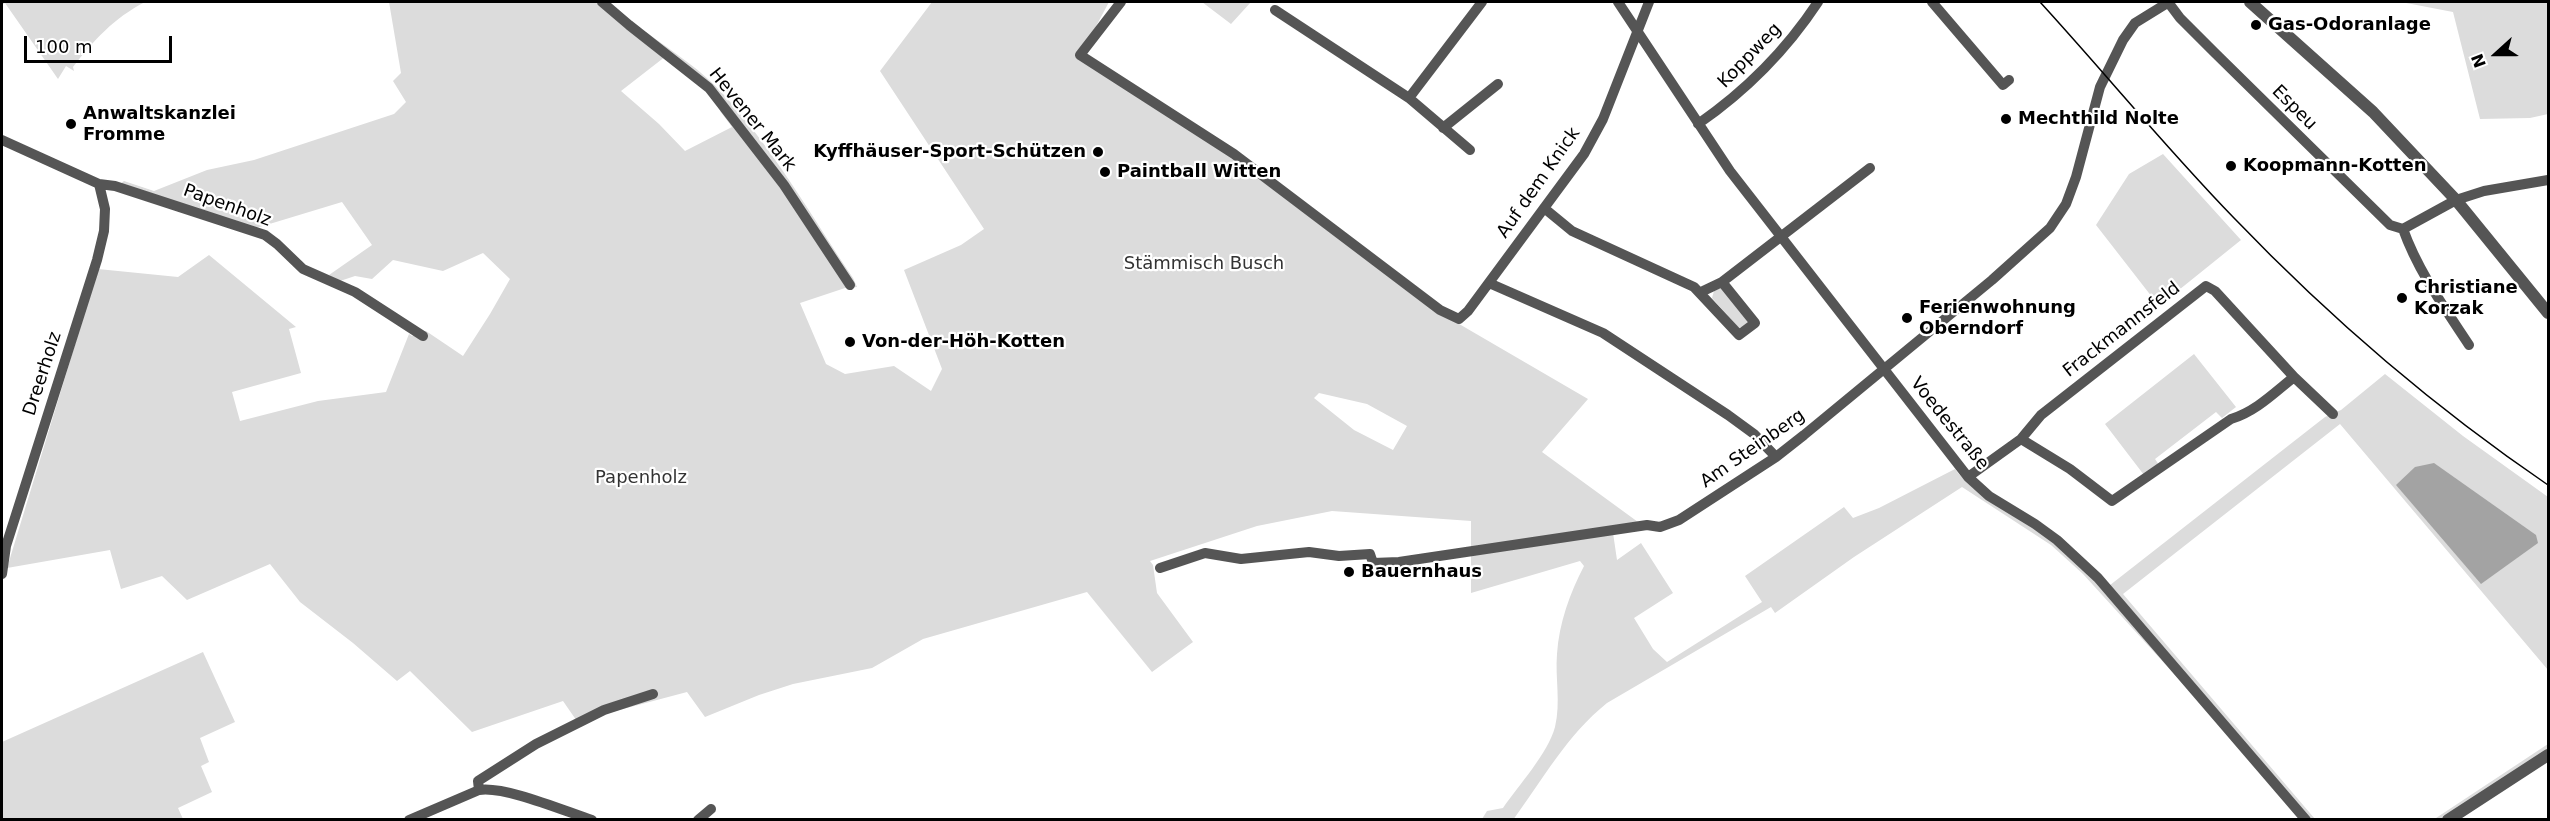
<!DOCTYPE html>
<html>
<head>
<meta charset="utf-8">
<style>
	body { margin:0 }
	#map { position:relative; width:2550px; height:821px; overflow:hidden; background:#fff; font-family:"DejaVu Sans",sans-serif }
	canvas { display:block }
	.frame { position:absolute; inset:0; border:3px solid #000; pointer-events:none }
	.north { position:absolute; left:2466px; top:24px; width:60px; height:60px; -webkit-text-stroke:4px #fff; paint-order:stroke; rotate:249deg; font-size:16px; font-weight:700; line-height:24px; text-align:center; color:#000 }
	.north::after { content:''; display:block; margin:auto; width:21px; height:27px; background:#000; clip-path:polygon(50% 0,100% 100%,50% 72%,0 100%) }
	.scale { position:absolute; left:24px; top:36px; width:148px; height:27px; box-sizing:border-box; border:3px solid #000; border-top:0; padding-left:8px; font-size:18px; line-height:21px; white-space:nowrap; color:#000; -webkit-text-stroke:4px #fff; paint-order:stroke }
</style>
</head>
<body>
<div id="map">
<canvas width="2550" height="821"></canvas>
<div class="frame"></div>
<div class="north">N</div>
<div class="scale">100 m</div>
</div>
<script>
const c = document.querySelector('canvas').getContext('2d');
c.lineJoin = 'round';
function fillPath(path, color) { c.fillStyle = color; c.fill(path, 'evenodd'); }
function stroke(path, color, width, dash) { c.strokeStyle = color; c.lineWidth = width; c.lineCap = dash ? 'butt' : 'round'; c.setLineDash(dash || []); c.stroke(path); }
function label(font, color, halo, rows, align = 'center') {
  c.font = font + ' "DejaVu Sans",sans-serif'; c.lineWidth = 4.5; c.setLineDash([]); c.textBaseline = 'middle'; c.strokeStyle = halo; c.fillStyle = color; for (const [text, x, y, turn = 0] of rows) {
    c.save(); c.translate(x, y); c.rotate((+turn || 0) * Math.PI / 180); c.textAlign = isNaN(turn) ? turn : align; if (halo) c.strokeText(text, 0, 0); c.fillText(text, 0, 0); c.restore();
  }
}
const green = new Path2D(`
	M2,2H145C114,18 94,40 73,67L74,71L66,66L58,79L5,3L2,5Z
	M389,2H610L644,33L646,32C673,52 702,70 724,95C774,150 812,217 853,278L857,287L845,288L800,303L826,364L845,374L894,366L931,391L942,369L904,270L961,245L984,229L880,71L932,2H1109L1079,58L1266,180L1442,314L1588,399L1542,452L1638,522L1612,526L1617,560L1641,543L1673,593L1634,618L1653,649L1667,662L1762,602L1745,576L1844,507L1853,518L1879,508L1955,469C1975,496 2006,509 2033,528C2059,545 2082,568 2105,589L2325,417L2341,410L2385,374L2463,436L2548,497V670L2340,424L2123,594L2315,819H2299L2215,719L2083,574L2051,545L1962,487L1854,557L1775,613L1771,607L1607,703C1567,735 1543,779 1513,820L1482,819L1487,811L1503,808C1519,785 1548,753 1555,727C1561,702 1555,678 1557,654C1559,623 1570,593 1584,566L1580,561L1471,593V521L1332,511L1257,526L1150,561L1153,565L1157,593L1193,642L1152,672L1087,592L923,639L872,668L793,684L759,695L705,717L687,692L608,713L581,727L563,701L472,732L410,671L397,681L353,643L300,602L270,564L187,600L162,576L121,589L110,550L7,568L98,269L178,277L209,255L296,327L289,329L301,373L232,392L240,421L318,401L386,392L409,334L412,336L426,331L463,356L490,314L510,279L483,253L443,271L393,260L372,279L355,276L340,281L329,275L372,245L342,202L253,229L120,184L124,181L154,191L207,170L254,160L394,114L406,102L393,81L401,73ZM666,56L726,106L720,111L732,127L685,151L659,124L621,91ZM1319,393L1367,404L1407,426L1393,450L1354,430L1314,398Z
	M1202,2H1251L1231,24Z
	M2401,2H2548V114L2530,118L2480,119L2453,12Z
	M2163,154L2241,240L2159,306L2096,225L2129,174Z
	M1720,288L1723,289L1748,322L1746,326L1739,328L1712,298L1714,291Z
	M2194,354L2236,407L2222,418L2216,412L2155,459L2159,465L2144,475L2105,424Z
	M203,652L235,722L200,738L209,762L201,766L212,792L178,808L183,819H2V742Z
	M2548,744V761L2457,819L2433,820Z`);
const water = new Path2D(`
	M2434,463L2536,535L2538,543L2481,584L2396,485L2415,467Z`);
const minor = new Path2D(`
	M602,2L629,25L709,88L784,185L850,285
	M1121,2L1080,55L1234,154L1440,310L1459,319L1468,311L1584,154L1603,119L1649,2
	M1618,2L1730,171L1968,477L1989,496L2035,524L2057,540L2098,578L2306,820
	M1932,2L2003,85L2009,80
	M2168,2L2180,18L2214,52L2390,225L2403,229L2456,200L2484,191L2548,180
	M1275,10L1409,98L1482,2
	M1409,98L1470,150
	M1698,124C1747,90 1785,52 1818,2
	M1443,128L1498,84
	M2,140L99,184L115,186L265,235L277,244L303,269L355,292L423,336
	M1544,208L1572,231L1694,287L1739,335L1755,323L1722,282
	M2403,229C2418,271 2444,307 2469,345
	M1489,283L1603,333L1728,415L1754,434L1776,457
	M1701,292L1722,282L1870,168
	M2294,377C2274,393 2255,412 2231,419L2112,501L2070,469L2021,439L2041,415L2206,286L2215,291L2294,377L2333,414
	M1968,477L2021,439
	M1160,568L1205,553L1241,559L1309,552L1339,556L1370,554L1373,563L1399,562L1647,525L1660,527L1679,520L1776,457L1804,435L1992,280L2050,228L2066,204L2076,177L2100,87L2123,40L2135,23L2169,2
	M2,574L6,546L97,260L104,231L105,209L99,184
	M479,790L478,781L536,744L604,710L653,694
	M409,820L479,790C506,786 564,811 592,820
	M698,820L711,809`);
const tertiary = new Path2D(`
	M2250,2L2373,112L2456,200L2548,313
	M2448,820L2548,755`);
const tram = new Path2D(`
	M2040,2C2105,73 2166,148 2234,218C2329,317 2435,408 2548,485`);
const markers = [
	[2256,25,6,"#000"],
	[2006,119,6,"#000"],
	[71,124,6,"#000"],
	[1098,152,6,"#000"],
	[2231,166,6,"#000"],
	[1105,172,6,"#000"],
	[2402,298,6,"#000"],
	[1907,318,6,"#000"],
	[850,342,6,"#000"],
	[1349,572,6,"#000"]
];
const poiNames = [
	["Gas-Odoranlage",2268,25],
	["Anwaltskanzlei",83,114],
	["Fromme",83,135],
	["Mechthild Nolte",2018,119],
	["Kyffhäuser-Sport-Schützen",1086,152,"right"],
	["Koopmann-Kotten",2243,166],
	["Paintball Witten",1117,172],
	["Christiane",2414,288],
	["Korzak",2414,309],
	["Ferienwohnung",1919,308],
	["Oberndorf",1919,329],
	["Von-der-Höh-Kotten",862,342],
	["Bauernhaus",1361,572]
];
const streetNames = [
	["Koppweg",1750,56,-46],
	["Espeu",2294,108,45],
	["Hevener Mark",752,120,51],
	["Auf dem Knick",1539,183,-55],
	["Papenholz",227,206,20],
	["Frackmannsfeld",2122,330,-38],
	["Dreerholz",43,374,-72],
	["Voedestraße",1949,424,51],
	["Am Steinberg",1753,449,-35]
];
const parkNames = [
	["Stämmisch Busch",1204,264],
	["Papenholz",641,478]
];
fillPath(green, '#dcdcdc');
fillPath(water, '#a3a3a3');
stroke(minor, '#555', 10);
stroke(tertiary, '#555', 12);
stroke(tram, '#000', 1.5);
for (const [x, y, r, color] of markers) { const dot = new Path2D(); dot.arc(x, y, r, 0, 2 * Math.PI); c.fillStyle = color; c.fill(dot); stroke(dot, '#fff', 2); }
label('bold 18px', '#000', '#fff', poiNames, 'left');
label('18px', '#000', '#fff', streetNames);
label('18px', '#333', '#fff', parkNames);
</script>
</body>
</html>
